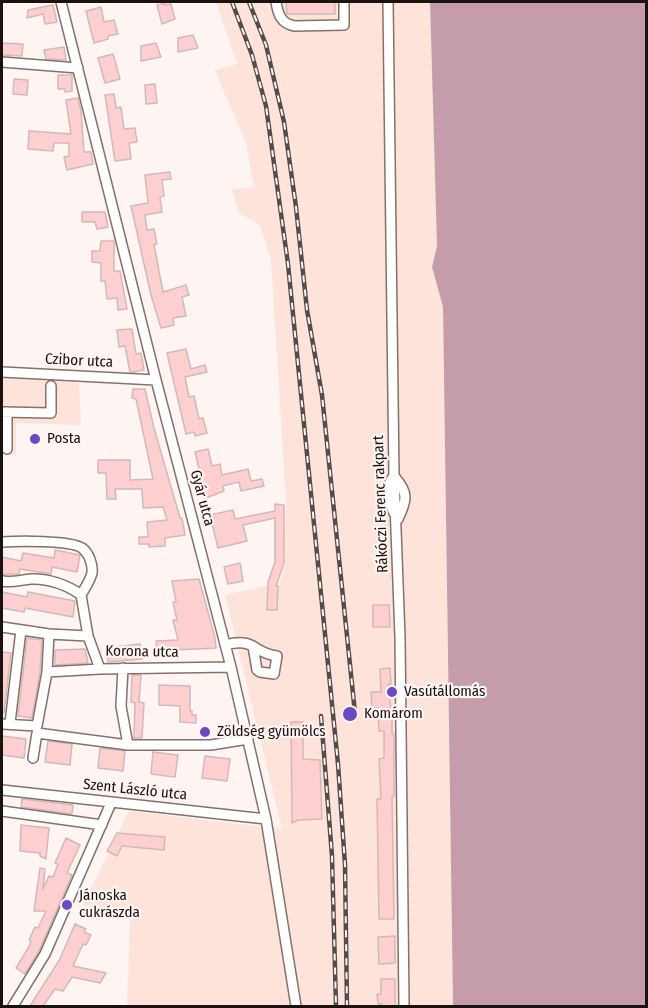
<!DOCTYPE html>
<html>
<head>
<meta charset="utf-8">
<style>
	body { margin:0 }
	#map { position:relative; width:648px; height:1008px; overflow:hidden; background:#fef4f1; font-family:"Fira Sans Condensed",sans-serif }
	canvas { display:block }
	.frame { position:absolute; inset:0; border:3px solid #1a1210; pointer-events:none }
</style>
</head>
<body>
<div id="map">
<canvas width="648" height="1008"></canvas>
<div class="frame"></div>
</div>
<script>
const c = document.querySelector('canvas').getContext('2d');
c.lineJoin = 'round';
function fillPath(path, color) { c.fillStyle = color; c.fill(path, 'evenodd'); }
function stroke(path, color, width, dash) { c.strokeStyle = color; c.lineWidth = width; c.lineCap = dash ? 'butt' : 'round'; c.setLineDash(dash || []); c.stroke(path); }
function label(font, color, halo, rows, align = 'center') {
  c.font = font + ' "Fira Sans Condensed",sans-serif'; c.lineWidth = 4.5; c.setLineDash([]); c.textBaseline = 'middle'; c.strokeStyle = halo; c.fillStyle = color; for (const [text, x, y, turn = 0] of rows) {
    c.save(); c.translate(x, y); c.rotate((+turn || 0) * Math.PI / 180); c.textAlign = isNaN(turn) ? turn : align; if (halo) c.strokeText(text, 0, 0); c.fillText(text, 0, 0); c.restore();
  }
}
const built = new Path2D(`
	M216,2H430L437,247L432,267L443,307L453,1006H127L130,919L83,905L129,811L282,829L225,595L269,585H279L285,564L286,499L271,260L260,225L239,213L232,190L254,187L246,143L215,70L237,64Z
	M2,377L79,383L81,425L16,423V455L2,454Z`);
const water = new Path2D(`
	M430,2H646V1006H453L443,307L432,267L437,246Z`);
const building = new Path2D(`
	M286,2H335V14H287Z
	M165,3V5L171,4L175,19L162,24L157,5Z
	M53,5L57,22L45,24L43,14L27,18L28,10Z
	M101,7L104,22L114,20L118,34L108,36V39L94,43L86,11Z
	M193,35L198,48L178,52V38Z
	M2,43L23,44L22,56L2,55Z
	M156,43L161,57L141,61V46Z
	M64,47L66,60L46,59L44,50Z
	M113,54L120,79L105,83L98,58Z
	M58,75H72V91L65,92V89H58Z
	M14,79L28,80L27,95L13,94Z
	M155,84L157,103L146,104L145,85Z
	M114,94L116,108L121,107L124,129L135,128L137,142L129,143L131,159L115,161L105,95Z
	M78,98L81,111L84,152H91L93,164L67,170L64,157L69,156V143H54L53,151L28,149L29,131L71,134L66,100Z
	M170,172L171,179L162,180L164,196L160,197L162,212L145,215L147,230L154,229L157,244H154L163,292L186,285L189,295L182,297L186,316L173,318L174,325L161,328L151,295L131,206L148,203L145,175Z
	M82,212H105L108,227L97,229L95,222H82Z
	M101,241H114V271H120L127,309L118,310L117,298L107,299L105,281H101V263L92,262V251H100Z
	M132,329L136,354L141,353L144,370L134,372H130L125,346L119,347L117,330Z
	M186,349L191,369L205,365L207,372L185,377L189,397L194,396L199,419L203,418L207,433L195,436L194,432L186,434L167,353Z
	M133,389H145L154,428L180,518H182L185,535L165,538V546L149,547V544H139V537H148L147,522L167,520L163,507L143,508L142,489H115L116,499H107L106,473H98V460H130V480L153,479L136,399L132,398Z
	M208,449L212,466L220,464L222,475L248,469L251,481L262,479L264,486L241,491L239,482L223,486L224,491L206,498L195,452Z
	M275,504L284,505V563L276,586H278L277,610H267L268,582L275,562V518L243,525L247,541L218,548L210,515L233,510L235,519L275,511Z
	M55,550L80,555L77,572L52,567L51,574L20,569L19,574H2V557L21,561L23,553L54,558Z
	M240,563L243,581L228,584L224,567Z
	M199,579L215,638L216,648L175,650V648L157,649L156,641L178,640L173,620H177L173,602H176L172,581Z
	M2,592L27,597L28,592L75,601L73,617L25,608L24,612L2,608Z
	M373,605H389L390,627H373Z
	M27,638L42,640L40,672L32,718L18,716Z
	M140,644L142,659L108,662L106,648Z
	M85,649L88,663L55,665V650Z
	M2,652L11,653L4,713H2Z
	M390,668L391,684H388L391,710H392V734H394V796H392L394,919H379L377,799H381L379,759L384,758V731H379L378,708H372L371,692H381L380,669Z
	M132,675H141L139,702L144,703L142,738H134L135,703L131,702Z
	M159,685L190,686V711H192V715H196V723L180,722V706L159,705Z
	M291,722H303V759L320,760L322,819L298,820L292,823Z
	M2,736L26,739L24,758L2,755Z
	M48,741L72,744L70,765L45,762Z
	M100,748L125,751L123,771L98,768Z
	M153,752L178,755L175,777L151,774Z
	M205,756L230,759L227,781L202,778Z
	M22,799L73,805L72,814L21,807Z
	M21,825L49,828L46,859L40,856V853L20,851Z
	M117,833L165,837L164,850L122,846L117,856L107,851Z
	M66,838L80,845L67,873L72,875L39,951L25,974L16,968L30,945L31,941L29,940L35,927L38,928L46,911H34L40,868L45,869L43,889L49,876L53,877L58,864L55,863Z
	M75,924L86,929L84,932L91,935L86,945L83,944L73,966L106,973L100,983L72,977L63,991L55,989L43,1006H30L60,959Z
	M395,936V963L379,964L378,937Z
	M381,979H395V1006H382V1004H378L377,994H381Z`);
const minor = new Path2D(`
	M61,2L156,380L231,667L266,819L296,1006
	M276,2C278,14 281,24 295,26L344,25V2
	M388,2L394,476L400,637L404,1006
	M2,62L78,68
	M2,372L156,380
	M2,412L51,413V386
	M7,412V449
	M394,476C409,493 407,500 398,519
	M394,513C388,501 384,487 394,476
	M2,542C17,541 70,540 82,548C89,553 93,565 92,573C90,581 85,588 81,595
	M2,581C12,583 20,580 31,579C47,578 68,585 81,595L88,636
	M2,627L49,634L88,636L100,669L231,667
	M225,645C257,637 251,653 277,656L274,674L260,672L257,670L253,646
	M123,668L121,706L128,745
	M47,672L100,669
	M10,723L21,630
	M2,724L37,726L47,672L49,634
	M33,758L37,733L128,745H211L248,739
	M2,790L266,819
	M2,811L102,825
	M13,1006L45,954L111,803`);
const rail = new Path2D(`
	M232,2L252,55L266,106L288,264L338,764L345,865L347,1006
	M249,2L266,45L284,122L296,207L307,310L322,395L355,713
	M321,716L332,856L336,1006`);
const markers = [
	[35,439,6,"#6b49c2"],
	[392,692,6,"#6b49c2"],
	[350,714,8,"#6b49c2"],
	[205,732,6,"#6b49c2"],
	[67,905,6,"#6b49c2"]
];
const streetNames = [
	["Czibor utca",79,361,3],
	["Gyár utca",202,498,75],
	["Rákóczi Ferenc rakpart",381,504,-92],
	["Korona utca",142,652,1],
	["Szent László utca",135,790,6]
];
const poiNames = [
	["Posta",47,439],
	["Vasútállomás",404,692],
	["Komárom",364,714],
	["Zöldség gyümölcs",217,732],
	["Jánoska",79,896],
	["cukrászda",79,913]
];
fillPath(built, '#fde3da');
fillPath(water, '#c59caa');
fillPath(building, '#fdcfd0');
stroke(building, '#d2b9b9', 1.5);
stroke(minor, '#86716a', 12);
stroke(minor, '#fff', 9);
stroke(rail, '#544c4a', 4.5);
stroke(rail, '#fef4f1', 2, [7]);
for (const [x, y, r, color] of markers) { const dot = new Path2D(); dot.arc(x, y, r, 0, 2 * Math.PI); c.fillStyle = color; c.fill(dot); stroke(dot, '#fef4f1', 2); }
label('15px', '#1a1210', '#fef4f1', streetNames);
label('15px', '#1a1210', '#fef4f1', poiNames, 'left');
</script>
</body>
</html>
